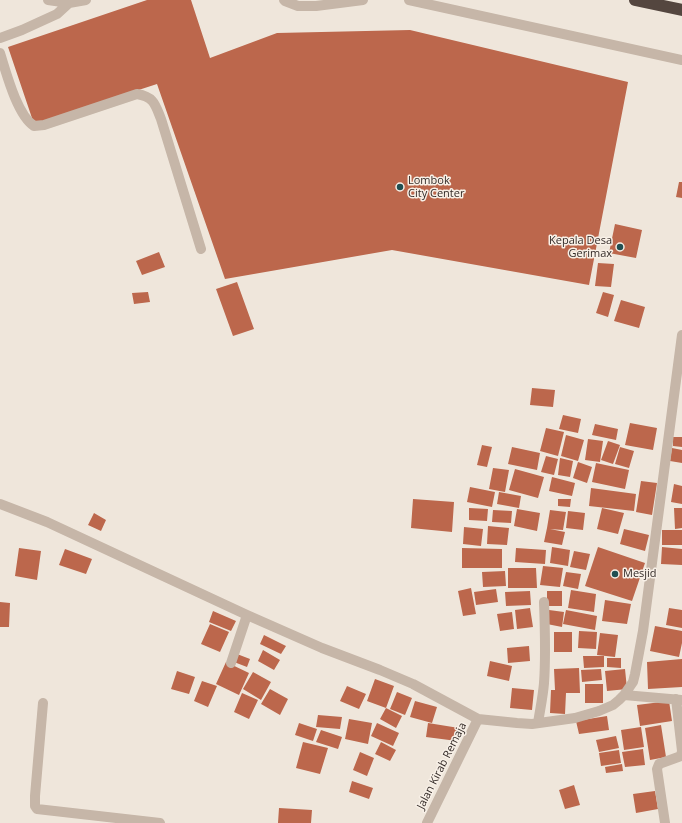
<!DOCTYPE html>
<html>
<head>
<meta charset="utf-8">
<style>
	body { margin:0 }
	canvas { display:block; background:#efe6db }
</style>
</head>
<body>
<canvas width="682" height="823"></canvas>
<script>
const c = document.querySelector('canvas').getContext('2d');
c.lineJoin = 'round';
function fillPath(path, color) { c.fillStyle = color; c.fill(path, 'evenodd'); }
function stroke(path, color, width, dash) { c.strokeStyle = color; c.lineWidth = width; c.lineCap = dash ? 'butt' : 'round'; c.setLineDash(dash || []); c.stroke(path); }
function label(font, color, halo, rows, align = 'center') {
  c.font = font + ' "Open Sans",sans-serif'; c.lineWidth = 3; c.setLineDash([]); c.textBaseline = 'middle'; c.strokeStyle = halo; c.fillStyle = color; for (const [text, x, y, turn = 0] of rows) {
    c.save(); c.translate(x, y); c.rotate((+turn || 0) * Math.PI / 180); c.textAlign = isNaN(turn) ? turn : align; if (halo) c.strokeText(text, 0, 0); c.fillText(text, 0, 0); c.restore();
  }
}
const building = new Path2D(`
	M147,0H191L210,58L277,33L410,30L628,82L589,285L392,250L225,279L157,84L34,124L8,47Z
	M679,182H682V198L676,197Z
	M615,224L642,230L636,258L609,253Z
	M159,252L165,267L142,275L136,261Z
	M598,263L614,264L611,287L595,286Z
	M237,282L254,329L233,336L216,289Z
	M148,292L150,302L134,304L132,293Z
	M603,292L614,295L608,317L596,313Z
	M621,300L645,307L639,328L614,321Z
	M532,388L555,390L553,407L530,405Z
	M563,415L581,419L578,433L559,429Z
	M630,423L657,428L653,450L625,445Z
	M595,424L618,429L616,440L592,435Z
	M546,428L564,432L558,456L540,451Z
	M566,435L584,440L578,461L561,456Z
	M673,437H682V447L673,446Z
	M588,439L603,441L600,462L585,460Z
	M608,441L620,445L613,464L601,460Z
	M482,445L492,447L487,467L477,465Z
	M512,447L540,453L537,470L508,464Z
	M620,447L634,451L629,468L615,464Z
	M672,448L682,450V463L670,461Z
	M546,456L558,459L554,475L541,472Z
	M560,458L573,461L570,477L558,475Z
	M578,462L592,467L587,483L573,478Z
	M596,463L629,470L625,489L592,482Z
	M493,468L509,470L505,492L489,489Z
	M515,469L544,477L538,498L509,490Z
	M552,477L575,483L572,496L549,491Z
	M641,481L657,483L652,515L636,512Z
	M674,484L682,486V504L671,502Z
	M470,487L495,492L492,507L467,502Z
	M591,488L636,494L634,511L589,506Z
	M499,492L521,496L519,508L497,504Z
	M413,499L454,502L452,532L411,528Z
	M558,499H571L570,507L558,506Z
	M469,508L488,509L487,521L469,520Z
	M602,508L624,513L618,534L597,529Z
	M674,508H682V528L675,529Z
	M517,509L540,513L537,531L514,526Z
	M493,510L512,511L511,523L492,522Z
	M550,510L566,512L563,530L550,529L565,532L562,545L544,542L547,528Z
	M568,511L585,513L583,530L566,528Z
	M94,513L106,520L101,531L88,525Z
	M488,526L509,528L507,545L487,544Z
	M464,527L483,529L481,546L463,544Z
	M624,529L649,535L645,551L620,544Z
	M662,530H682V545H662Z
	M552,547L570,550L568,566L550,563Z
	M598,547L645,563L632,601L585,586Z
	M662,547L682,549V565L661,564Z
	M19,548L41,551L37,580L15,576Z
	M462,548L502,549V568H462Z
	M516,548L546,550L545,564L515,562Z
	M65,549L92,559L86,574L59,565Z
	M574,551L590,554L586,570L570,567Z
	M543,566L563,568L560,587L540,585Z
	M508,568H536L537,588H508Z
	M505,571L506,586L483,587L482,572Z
	M566,572L581,574L578,589L563,586Z
	M471,588L476,614L463,616L458,591Z
	M496,589L498,602L476,605L474,592Z
	M571,590L596,594L594,612L568,608Z
	M530,591L531,605L506,606L505,592Z
	M547,591H562V606H547Z
	M605,600L631,604L627,624L602,621Z
	M0,602L10,603L9,627H0Z
	M530,608L533,627L517,629L515,610Z
	M669,608L682,610V628L666,625Z
	M549,610L564,612L562,627L547,624Z
	M566,610L597,616L595,630L563,624Z
	M213,611L236,621L231,631L209,622Z
	M512,612L514,629L500,631L497,614Z
	M210,624L229,632L220,652L201,644Z
	M655,626L682,631V643L679,657L650,651Z
	M579,631L597,632L596,649L578,648Z
	M554,632H572V652H554Z
	M600,633L618,635L615,657L597,655Z
	M264,635L286,646L281,654L260,644Z
	M529,646L530,661L508,663L507,648Z
	M263,650L280,660L274,670L258,661Z
	M237,654L250,659L247,667L234,662Z
	M583,656H604V667L584,668Z
	M607,658H621V668L607,667Z
	M682,659V687L648,689L647,662Z
	M490,661L512,666L509,681L487,676Z
	M226,662L249,673L239,695L216,684Z
	M579,668L580,693H566L565,714L550,713L551,690H555L554,669Z
	M601,669L602,680L582,682L581,670Z
	M625,669L627,689L607,691L605,671Z
	M177,671L195,677L189,694L171,689Z
	M253,672L271,682L261,700L243,689Z
	M375,679L394,686L386,708L367,701Z
	M202,681L217,686L208,707L194,701Z
	M585,684H603V703H585Z
	M347,686L366,694L359,709L340,701Z
	M512,688L534,690L532,710L510,708Z
	M270,689L288,699L280,715L261,704Z
	M397,692L412,698L405,715L390,709Z
	M242,693L258,700L249,719L234,712Z
	M415,701L437,707L432,723L410,717Z
	M669,701L672,721L640,726L637,705Z
	M386,708L402,716L396,728L380,719Z
	M318,715L342,717L340,729L316,727Z
	M607,716L609,730L579,734L576,721Z
	M349,719L372,723L368,744L345,739Z
	M299,723L317,729L313,741L295,735Z
	M377,723L399,733L393,746L371,736Z
	M428,723L459,728L457,741L426,737Z
	M661,725L666,757L650,760L645,728Z
	M641,727L644,747L624,750L621,730Z
	M321,730L342,737L338,749L316,742Z
	M616,736L619,748L599,752L596,740Z
	M303,742L328,748L320,774L296,768Z
	M381,742L396,750L390,761L375,754Z
	M643,749L645,765L625,767L622,752Z
	M619,750L621,763L601,766L599,753Z
	M360,752L374,758L367,776L353,770Z
	M622,764L623,771L606,773L605,767Z
	M352,781L373,788L369,799L349,792Z
	M574,785L580,805L565,809L559,790Z
	M655,791L658,809L636,813L633,794Z
	M279,808L312,810L311,823H278Z`);
const minor = new Path2D(`
	M48,0L69,3L86,0
	M284,0L285,1L298,6H316L363,0
	M409,0L682,60
	M0,38L22,30L57,14L69,3
	M0,53C6,72 17,115 34,126L44,125L137,94C154,97 155,104 161,119L201,249
	M0,504L47,522L247,615L322,648L380,670L413,684L478,719L517,723L532,724L575,718L599,711L613,705L619,700L624,695L633,682L635,674L643,631L682,335
	M231,663L247,615
	M624,695L682,700
	M676,699L682,751
	M43,703L35,796V806L37,809L160,823
	M538,723C540,710 543,696 544,683C546,656 545,629 544,602
	M427,823L478,719
	M665,823L657,769L659,764L681,756L682,751`);
const highway = new Path2D(`
	M635,0L682,10`);
const markers = [
	[400,187,4,"#214f52"],
	[620,247,4,"#214f52"],
	[615,574,4,"#214f52"]
];
const poiNames = [
	["Lombok",408,181],
	["City Center",408,194],
	["Kepala Desa",612,241,"right"],
	["Gerimax",612,254,"right"],
	["Mesjid",623,574]
];
const streetNames = [
	["Jalan Kirab Remaja",442,766,-63]
];
fillPath(building, '#bc674c');
stroke(minor, '#c6b6a8', 10);
stroke(highway, '#54463f', 12);
for (const [x, y, r, color] of markers) { const dot = new Path2D(); dot.arc(x, y, r, 0, 2 * Math.PI); c.fillStyle = color; c.fill(dot); stroke(dot, '#f8f0e7', 1.5); }
label('11px', '#342b28', '#f8f0e7', poiNames, 'left');
label('11px', '#342b28', '#f8f0e7', streetNames);
</script>
</body>
</html>
